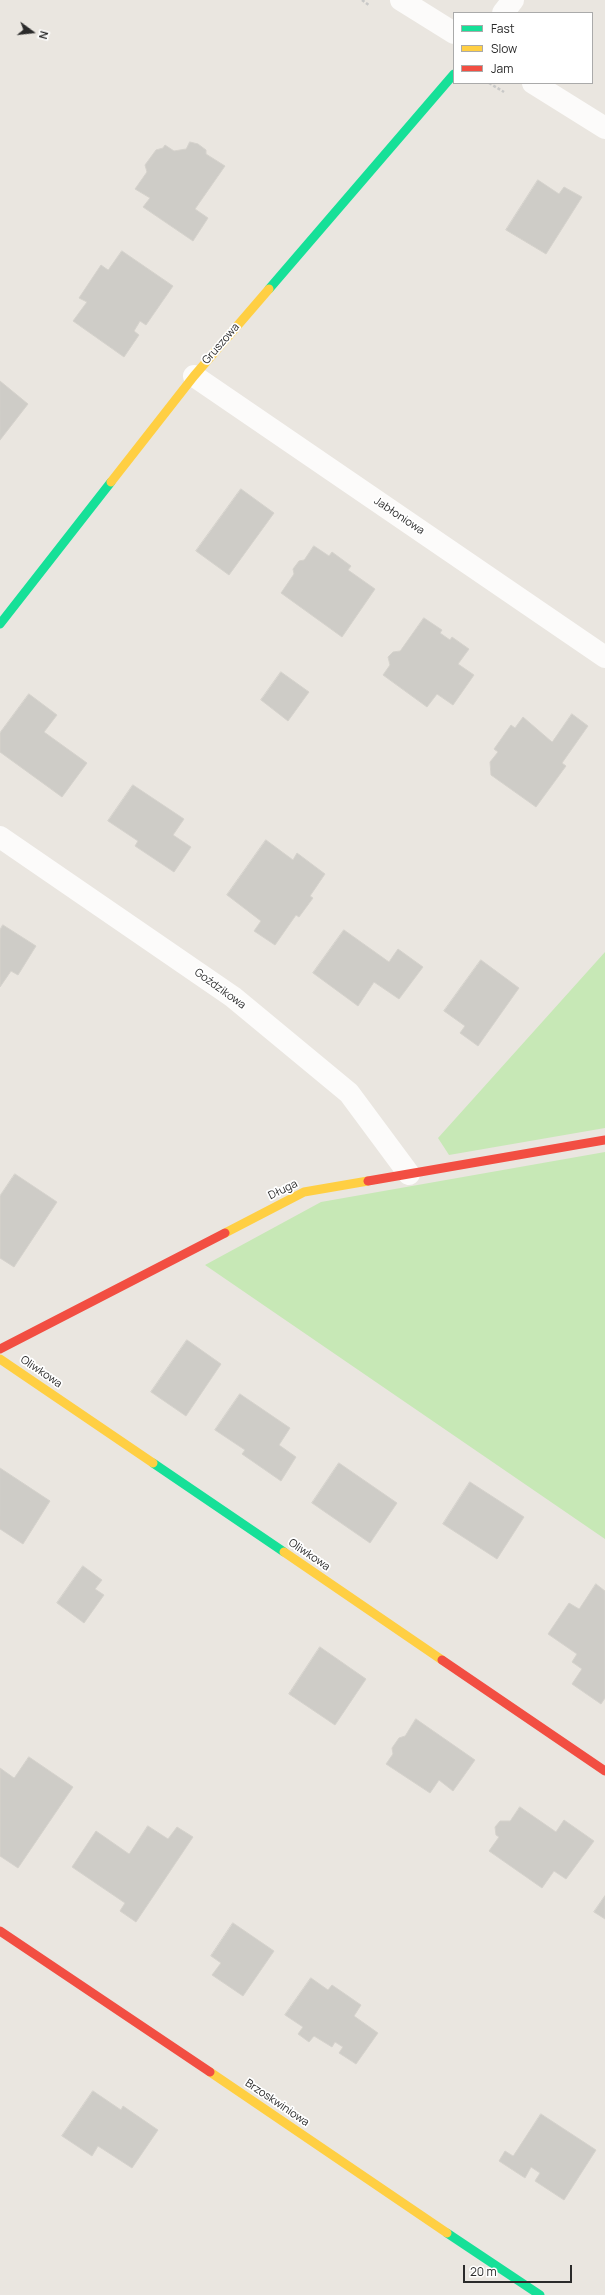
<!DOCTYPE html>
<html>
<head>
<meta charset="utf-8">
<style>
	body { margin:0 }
	#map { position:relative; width:605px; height:2295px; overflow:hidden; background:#eae6e0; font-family:Manrope,sans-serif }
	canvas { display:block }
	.legend { position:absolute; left:453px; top:12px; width:140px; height:72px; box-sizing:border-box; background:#fff; border:1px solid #aaa; margin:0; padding:5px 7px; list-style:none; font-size:12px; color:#2b2b2b }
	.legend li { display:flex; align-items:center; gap:8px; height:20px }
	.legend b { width:20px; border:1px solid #aaa }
	.north { position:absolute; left:12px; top:12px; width:40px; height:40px; -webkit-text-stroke:3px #fff; paint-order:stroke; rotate:105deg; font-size:11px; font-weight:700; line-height:16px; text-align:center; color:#2b2b2b }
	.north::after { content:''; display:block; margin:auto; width:14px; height:18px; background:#2b2b2b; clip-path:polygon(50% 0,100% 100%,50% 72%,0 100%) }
	.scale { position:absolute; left:463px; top:2265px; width:109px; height:18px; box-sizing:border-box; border:2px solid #2b2b2b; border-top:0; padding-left:5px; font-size:12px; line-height:14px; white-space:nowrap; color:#2b2b2b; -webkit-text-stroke:3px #fff; paint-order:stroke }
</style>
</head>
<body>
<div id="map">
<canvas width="605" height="2295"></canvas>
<ul class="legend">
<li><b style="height:5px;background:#16e098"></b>Fast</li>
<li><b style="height:5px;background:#ffcf43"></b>Slow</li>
<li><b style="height:5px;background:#f24e42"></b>Jam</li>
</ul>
<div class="north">N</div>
<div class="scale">20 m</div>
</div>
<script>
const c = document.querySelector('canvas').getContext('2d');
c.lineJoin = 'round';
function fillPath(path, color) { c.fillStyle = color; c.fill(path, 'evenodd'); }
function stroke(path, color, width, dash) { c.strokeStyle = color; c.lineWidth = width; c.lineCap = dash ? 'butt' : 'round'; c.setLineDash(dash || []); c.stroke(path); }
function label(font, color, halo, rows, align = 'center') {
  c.font = font + ' Manrope,sans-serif'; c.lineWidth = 3.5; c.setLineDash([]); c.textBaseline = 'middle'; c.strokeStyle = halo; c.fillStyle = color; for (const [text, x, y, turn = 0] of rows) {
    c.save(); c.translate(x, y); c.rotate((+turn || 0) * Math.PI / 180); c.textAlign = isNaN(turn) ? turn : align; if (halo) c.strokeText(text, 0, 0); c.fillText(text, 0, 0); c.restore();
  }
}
const green = new Path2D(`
	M605,952V1128L449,1155L438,1138Z
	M605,1152V1539L205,1265L321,1202Z`);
const building = new Path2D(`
	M190,142L198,144L206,150V154L225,166L195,209L208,218L193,241L143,207L150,198L135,189L147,172L145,165L156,150L163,148L165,145L174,151L186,149Z
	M538,180L559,194L564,187L582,197L546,254L506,230Z
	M122,251L173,286L146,325L140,321L134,331L139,335L124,357L73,321L87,302L79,298L101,265L108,270Z
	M0,381L28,404L0,440Z
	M241,489L274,513L229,575L196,551Z
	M314,546L329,556L332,552L351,566L348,570L375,589L342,637L281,593L294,574L293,569L299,561L304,560Z
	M424,618L442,630L440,633L450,640L452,637L469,649L458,664L474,675L453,705L437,694L427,707L383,675L390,665L388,657L393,652L400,651Z
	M281,672L309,692L288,721L261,700Z
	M29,694L57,715L44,732L87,763L62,797L0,752V733Z
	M572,714L588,726L562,763L566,766L536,807L491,775L490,762L498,752L494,749L511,725L515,728L523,717L552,742Z
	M133,785L184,819L173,835L191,847L174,872L135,846L138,841L108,821Z
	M266,840L293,860L297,853L325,874L310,896L313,898L299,917L296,915L275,945L254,931L261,921L227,895Z
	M3,925L36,946L18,975L11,971L0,987V930Z
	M344,930L389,962L398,949L423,967L399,999L374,982L358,1006L313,973Z
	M481,960L519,988L478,1046L460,1033L465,1026L444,1011Z
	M15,1174L57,1202L14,1267L0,1258V1196Z
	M187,1340L221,1364L186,1416L151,1392Z
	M240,1394L290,1428L279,1445L296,1457L281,1481L242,1454L245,1450L215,1430Z
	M339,1463L397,1503L370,1543L312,1503Z
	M0,1468L50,1501L23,1544L0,1529Z
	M470,1482L524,1517L497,1559L443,1524Z
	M83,1566L102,1580L95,1589L104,1595L84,1623L57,1603Z
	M596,1584L605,1591V1698L601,1704L572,1684L582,1669L572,1662L577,1654L548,1634L569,1603L579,1609Z
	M320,1647L366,1679L335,1725L289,1694Z
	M416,1719L475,1760L453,1791L439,1780L430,1793L386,1764L393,1754L392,1748L399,1738L405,1736Z
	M29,1757L73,1787L18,1868L0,1856V1768L14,1778Z
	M520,1807L556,1832L564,1820L594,1841L566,1879L554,1871L542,1888L489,1851L499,1837L496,1835L495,1827L500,1821H510Z
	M148,1826L168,1839L177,1827L193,1837L136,1922L120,1911L125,1903L72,1867L96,1831L129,1854Z
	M605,1896V1919L594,1912Z
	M233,1923L274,1951L243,1996L212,1975L221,1963L211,1956Z
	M311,1978L328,1990L332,1985L361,2005L354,2016L378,2033L356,2064L339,2053L343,2047L335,2042L332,2047L314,2036L309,2042L298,2034L303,2027L285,2015Z
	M93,2091L121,2110L123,2106L158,2130L132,2168L98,2146L92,2156L62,2136Z
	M541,2114L596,2150L564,2200L535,2181L540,2173L531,2167L525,2178L499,2161L505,2151L513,2156Z`);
const path = new Path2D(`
	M362,0L370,6
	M489,83L504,92`);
const street = new Path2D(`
	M401,0L454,33
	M503,13L513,0
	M533,83L605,128
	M194,376L605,657
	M0,837L233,997L349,1093L409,1174`);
const fast = new Path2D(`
	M269,289L454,74
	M0,624L111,482
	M153,1463L284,1552
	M447,2233L540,2295`);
const slow = new Path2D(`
	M111,482L194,376L269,289
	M225,1233L304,1192L368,1181
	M0,1359L153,1463
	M284,1552L442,1660
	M210,2072L447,2233`);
const jam = new Path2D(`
	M368,1181L605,1140
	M0,1349L225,1233
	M442,1660L605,1771
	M0,1931L210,2072`);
const streetNames = [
	["Gruszowa",221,344,-49],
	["Jabłoniowa",399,516,34],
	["Goździkowa",220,989,36],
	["Długa",283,1190,-26],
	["Oliwkowa",41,1372,34],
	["Oliwkowa",309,1555,34],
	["Brzoskwiniowa",277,2103,34]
];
fillPath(green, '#c7e8b6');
fillPath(building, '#ceccc7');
stroke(building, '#d5d2cc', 1);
stroke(path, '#c8c8c7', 2.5, [3, 2]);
stroke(street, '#fcfbfa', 22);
stroke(fast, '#16e098', 9);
stroke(slow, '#ffcf43', 9);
stroke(jam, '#f24e42', 9);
label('11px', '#2b2b2b', '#fff', streetNames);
</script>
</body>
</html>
